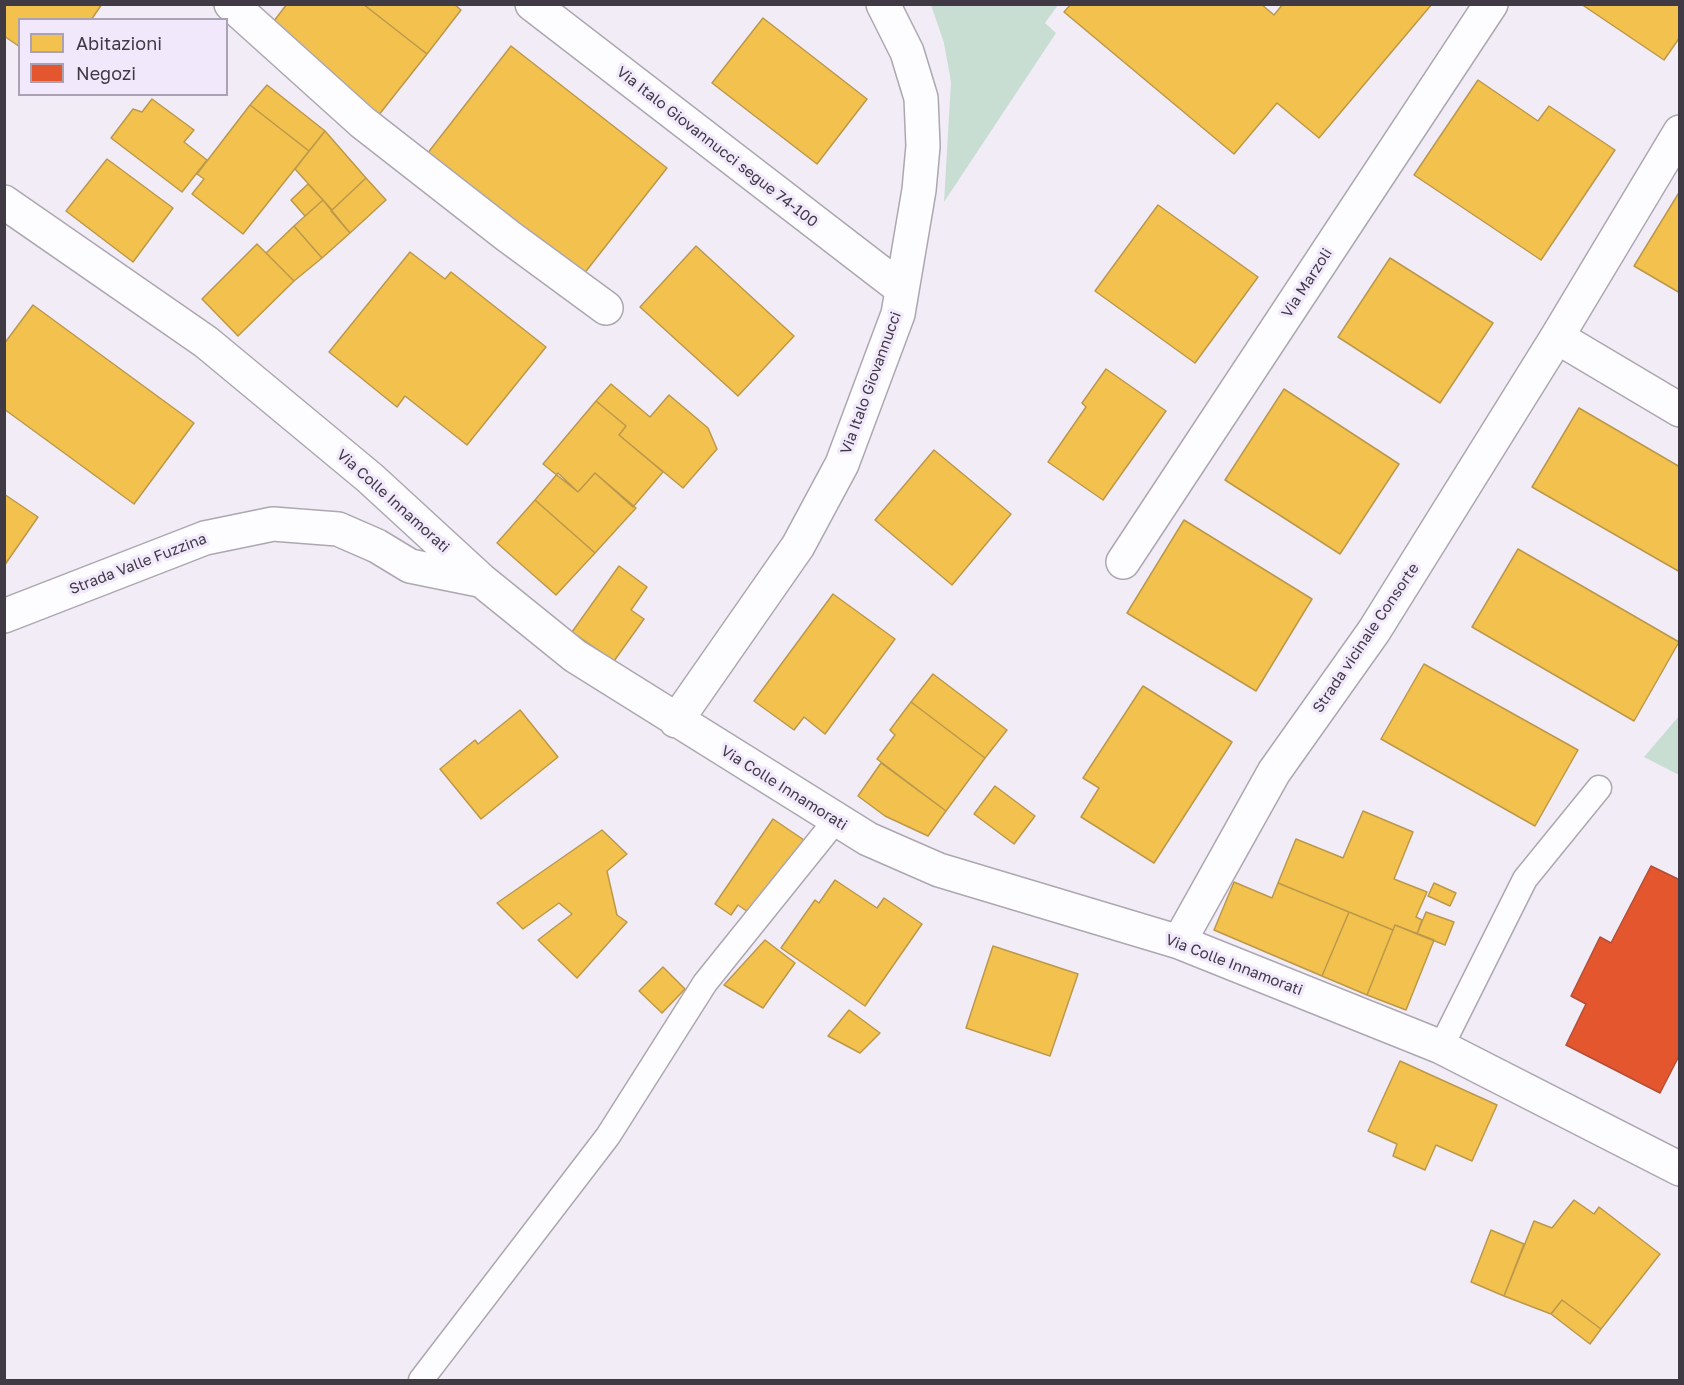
<!DOCTYPE html>
<html>
<head>
<meta charset="utf-8">
<style>
	body { margin:0 }
	#map { position:relative; width:1684px; height:1385px; overflow:hidden; background:#f2ecf7; font-family:"Golos Text",sans-serif }
	canvas { display:block }
	.frame { position:absolute; inset:0; border:6px solid #3f3a44; pointer-events:none }
	.legend { position:absolute; left:18px; top:18px; width:210px; height:78px; box-sizing:border-box; background:#f2e8fc; border:2px solid #aaa2b2; margin:0; padding:8px 10px; list-style:none; font-size:18px; color:#3f3a44 }
	.legend li { display:flex; align-items:center; gap:12px; height:30px }
	.legend b { width:30px; border:2px solid #aaa2b2 }
</style>
</head>
<body>
<div id="map">
<canvas width="1684" height="1385"></canvas>
<div class="frame"></div>
<ul class="legend">
<li><b style="height:16px;background:#f2c14e"></b>Abitazioni</li>
<li><b style="height:16px;background:#e4572e"></b>Negozi</li>
</ul>
</div>
<script>
const c = document.querySelector('canvas').getContext('2d');
c.lineJoin = 'round';
function fillPath(path, color) { c.fillStyle = color; c.fill(path, 'evenodd'); }
function stroke(path, color, width, dash) { c.strokeStyle = color; c.lineWidth = width; c.lineCap = dash ? 'butt' : 'round'; c.setLineDash(dash || []); c.stroke(path); }
function label(font, color, halo, rows, align = 'center') {
  c.font = font + ' "Golos Text",sans-serif'; c.lineWidth = 6; c.setLineDash([]); c.textBaseline = 'middle'; c.strokeStyle = halo; c.fillStyle = color; for (const [text, x, y, turn = 0] of rows) {
    c.save(); c.translate(x, y); c.rotate((+turn || 0) * Math.PI / 180); c.textAlign = isNaN(turn) ? turn : align; if (halo) c.strokeText(text, 0, 0); c.fillText(text, 0, 0); c.restore();
  }
}
const green = new Path2D(`
	M931,5H1058L1045,23L1056,33L944,202L951,82L944,43Z
	M1679,716V775L1644,757Z`);
const homes = new Path2D(`
	M4,4H102L91,20H20V47L4,36Z
	M287,4H363L427,54L378,116L267,30Z
	M363,4H454L461,10L427,54Z
	M1071,4H1261L1274,15L1283,4H1432L1319,138L1277,103L1234,154L1064,12Z
	M1581,4H1680V37L1664,60Z
	M763,18L867,99L817,164L712,83Z
	M511,46L667,168L583,275L427,154Z
	M1478,80L1538,121L1549,106L1615,150L1541,260L1414,175Z
	M267,85L325,131L309,151L250,105Z
	M152,99L194,130L184,142L207,160L182,192L111,138L133,109L142,112Z
	M250,105L309,151L243,234L192,194L204,179L197,174Z
	M325,131L366,178L332,210L295,169Z
	M107,159L173,208L133,262L66,211Z
	M366,178L386,200L350,233L331,211Z
	M308,184L323,200L305,216L291,200Z
	M1680,191V293L1634,266Z
	M323,200L350,233L322,258L294,226Z
	M1158,205L1258,277L1195,363L1095,291Z
	M294,226L322,258L294,281L266,253Z
	M257,244L294,281L238,336L202,299Z
	M696,246L794,336L738,396L640,307Z
	M410,252L445,279L451,272L546,347L467,445L405,396L397,407L329,352Z
	M1390,258L1493,323L1440,403L1338,337Z
	M33,305L194,423L134,504L4,409V344Z
	M1106,369L1166,411L1103,500L1048,462L1086,407L1082,403Z
	M611,384L650,417L669,395L708,428L717,449L683,488L619,435L626,426L596,401Z
	M1284,389L1399,464L1340,554L1225,480Z
	M596,401L626,426L619,435L663,472L633,507L595,473L578,492L543,464Z
	M1579,408L1680,467V572L1532,487Z
	M934,450L1011,514L952,585L875,520Z
	M558,473L578,492L595,473L636,508L595,553L535,500Z
	M4,494L38,517L4,566Z
	M535,500L595,553L556,595L497,543Z
	M1184,520L1312,599L1256,691L1127,613Z
	M1518,549L1679,642L1634,721L1472,627Z
	M619,566L647,587L631,610L644,619L614,661L572,632Z
	M833,594L895,639L825,734L804,717L794,730L754,701Z
	M1424,664L1578,750L1535,826L1381,739Z
	M933,674L1007,730L985,758L911,702Z
	M1143,686L1232,742L1154,863L1081,817L1099,788L1083,778Z
	M911,702L985,758L946,811L877,759L895,735L890,730Z
	M520,710L558,757L481,819L440,769L475,740L478,744Z
	M881,763L946,811L928,836L885,816L858,796Z
	M995,786L1035,816L1014,844L974,814Z
	M1363,811L1413,832L1394,879L1427,892L1416,917L1422,920L1417,934L1395,925L1393,930L1278,883L1296,839L1343,858Z
	M773,819L804,840L759,905L748,912L738,905L731,915L715,904Z
	M602,830L627,854L607,871L617,915L627,922L577,978L538,940L572,914L559,903L523,929L497,903Z
	M835,880L877,908L884,898L922,924L865,1006L781,948L815,900L819,903Z
	M1234,882L1272,898L1278,883L1349,912L1322,976L1214,930Z
	M1434,883L1456,893L1450,906L1428,896Z
	M1349,912L1393,930L1367,995L1322,976Z
	M1426,912L1454,922L1445,945L1417,934Z
	M1395,925L1434,940L1406,1010L1367,995Z
	M765,940L795,963L763,1008L724,985Z
	M993,946L1078,974L1050,1056L966,1028Z
	M663,967L685,989L662,1013L639,991Z
	M849,1010L880,1033L860,1053L828,1036Z
	M1400,1061L1497,1105L1472,1161L1436,1145L1425,1170L1393,1156L1397,1144L1368,1131Z
	M1574,1200L1594,1214L1599,1207L1660,1254L1601,1329L1562,1300L1551,1314L1504,1296L1534,1221L1552,1228Z
	M1491,1230L1524,1244L1504,1296L1471,1282Z
	M1562,1300L1601,1329L1590,1344L1551,1314Z`);
const shops = new Path2D(`
	M1651,866L1680,880V1054L1660,1093L1566,1045L1586,1004L1571,996L1600,937L1611,943Z`);
const lane = new Path2D(`
	M1441,1047L1525,879L1599,788
	M421,1380L608,1136L705,983L836,820`);
const street = new Path2D(`
	M231,4L362,122L508,236L606,308
	M532,4L902,289
	M4,202L206,342L370,478L481,580L575,656L868,839L939,870L1179,942L1441,1047L1680,1169
	M1557,337L1680,410
	M1123,562L1491,4
	M4,616L205,538L273,524L338,529L377,546L410,566L479,580
	M676,721L798,546L842,464L898,314L919,190L923,146L921,98L907,52L883,4
	M1179,942L1274,772L1374,631L1557,337L1680,132`);
const streetNames = [
	["Via Italo Giovannucci segue 74-100",717,147,38],
	["Via Marzoli",1307,283,-57],
	["Via Italo Giovannucci",871,383,-70],
	["Via Colle Innamorati",393,501,42],
	["Strada Valle Fuzzina",138,564,-21],
	["Strada vicinale Consorte",1366,638,-56],
	["Via Colle Innamorati",784,788,32],
	["Via Colle Innamorati",1234,965,21]
];
fillPath(green, '#c8ded3');
fillPath(homes, '#f2c14e');
stroke(homes, '#bc984b', 1.5);
fillPath(shops, '#e4572e');
stroke(shops, '#b24e35', 1.5);
stroke(lane, '#aca7b0', 27);
stroke(street, '#aca7b0', 36);
stroke(lane, '#fdfcfe', 24);
stroke(street, '#fdfcfe', 33);
label('15px', '#3f3a44', '#f2e8fc', streetNames);
</script>
</body>
</html>
